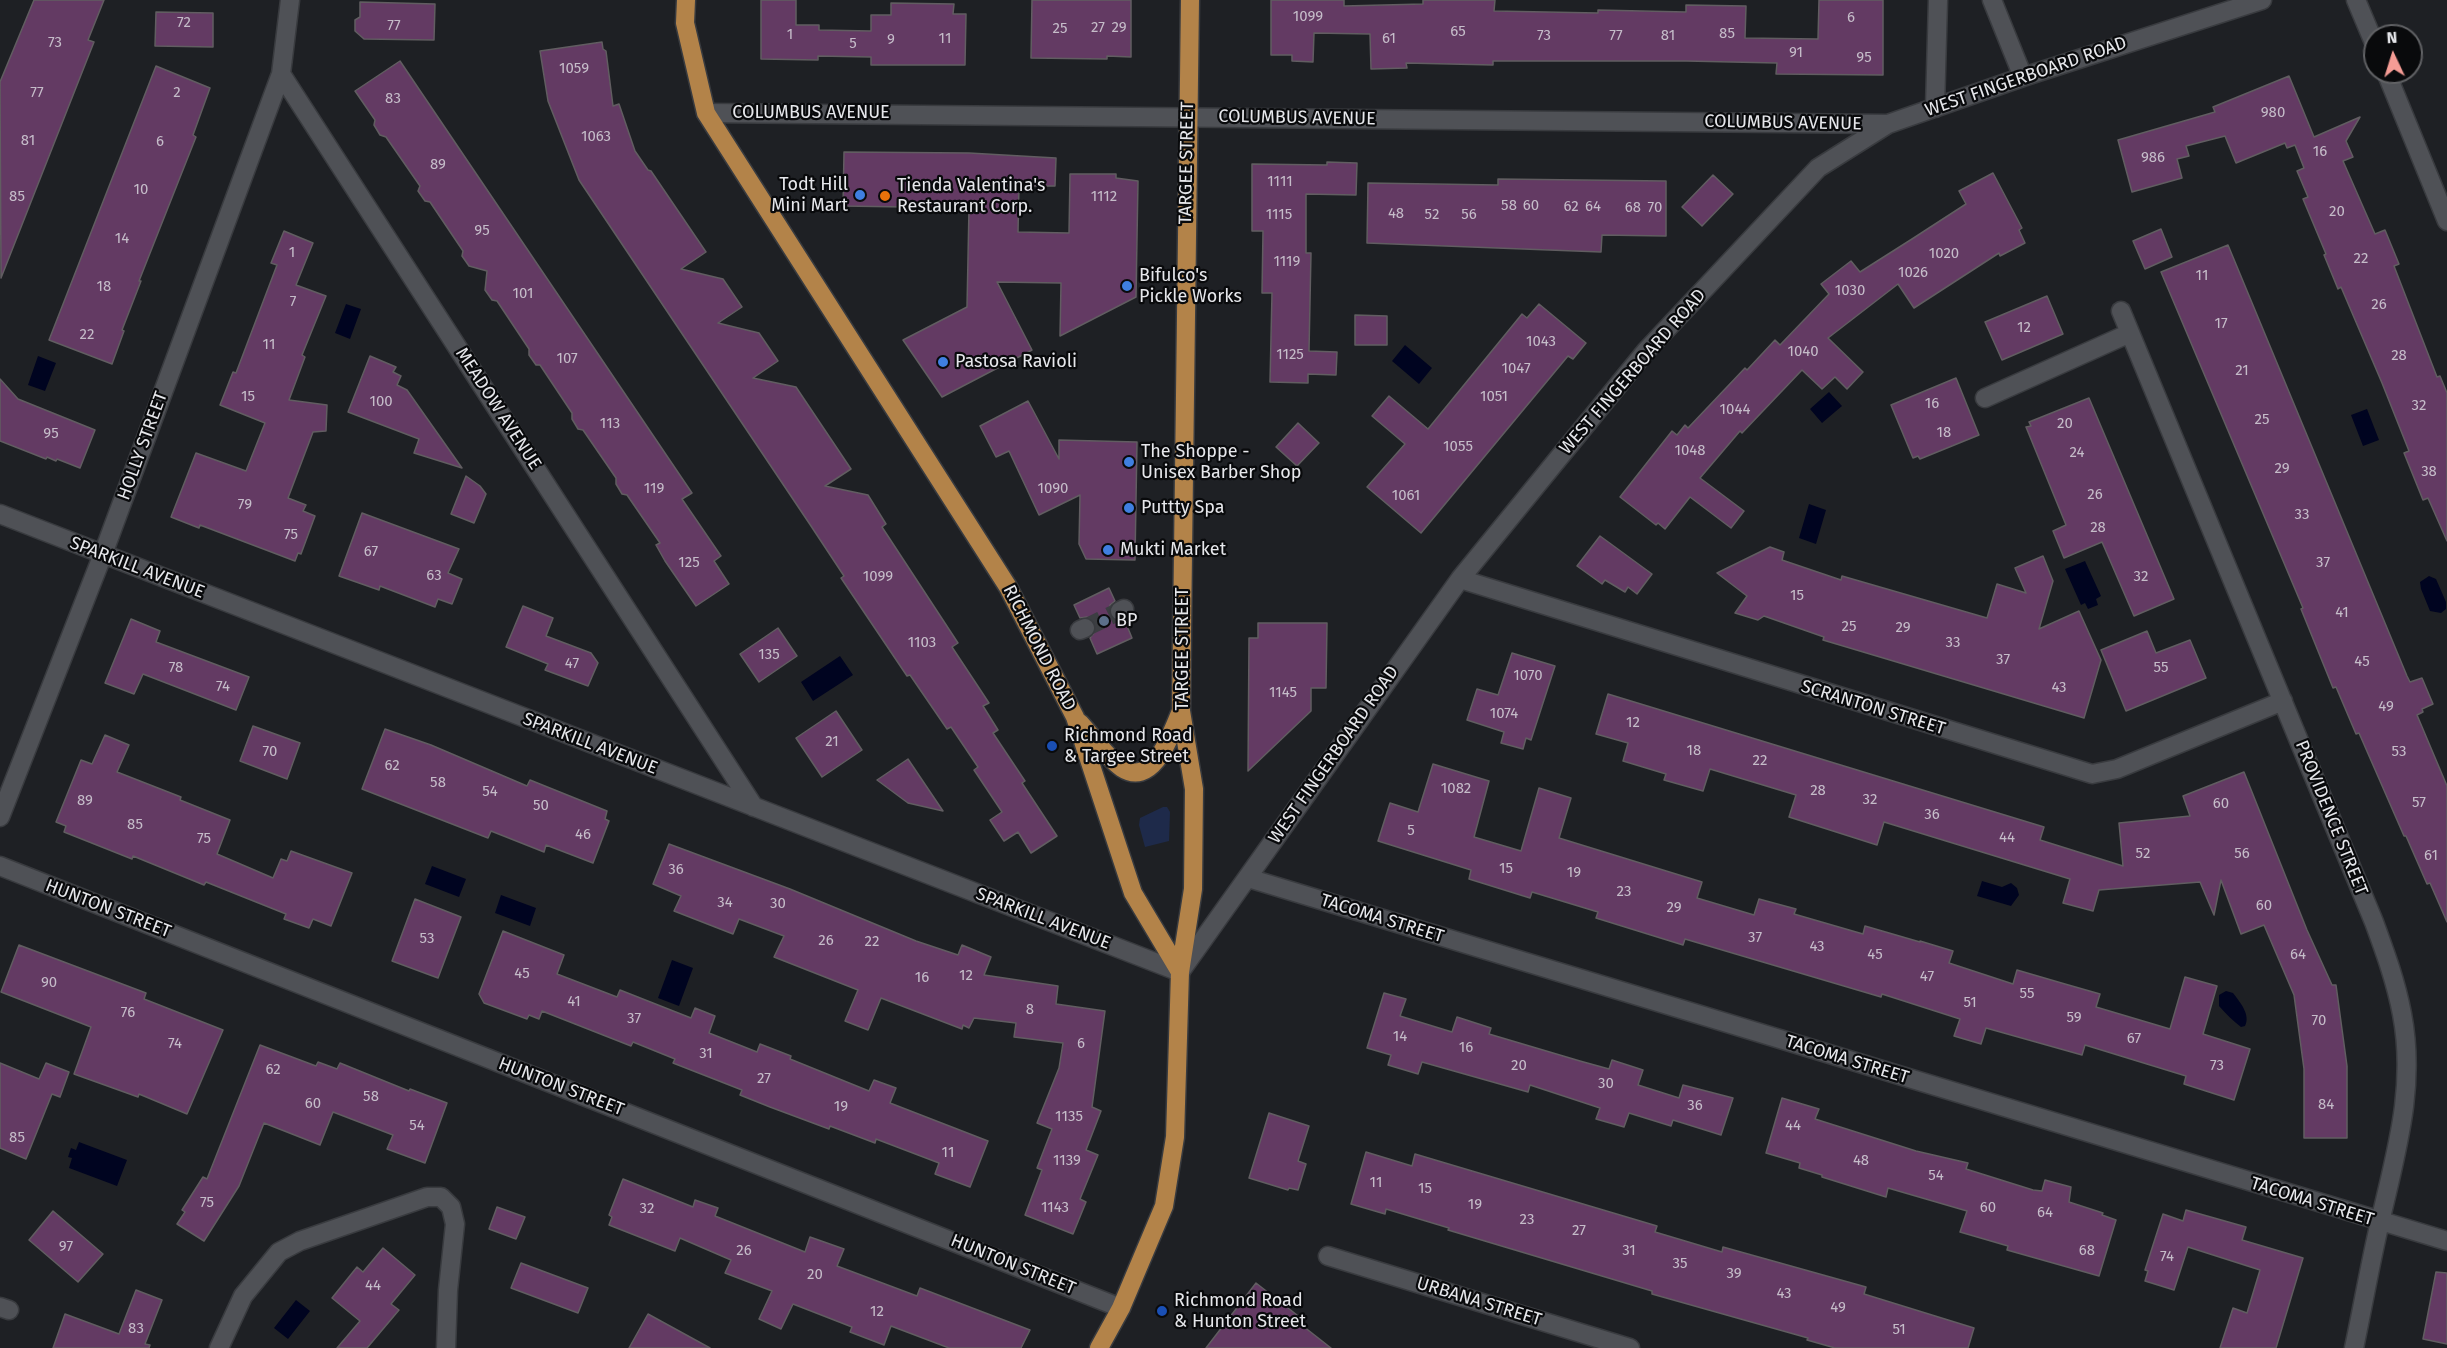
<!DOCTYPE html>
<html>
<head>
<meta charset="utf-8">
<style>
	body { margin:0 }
	#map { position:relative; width:2447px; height:1348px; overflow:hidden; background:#1e2024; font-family:"Fira Sans",sans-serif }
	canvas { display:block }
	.north { position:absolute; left:2363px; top:24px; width:60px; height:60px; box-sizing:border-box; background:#090a0c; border:2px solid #616265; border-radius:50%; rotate:356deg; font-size:16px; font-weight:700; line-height:24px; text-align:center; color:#e6e7eb }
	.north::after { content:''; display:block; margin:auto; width:21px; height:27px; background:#f59c95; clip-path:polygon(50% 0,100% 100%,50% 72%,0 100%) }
</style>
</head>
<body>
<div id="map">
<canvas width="2447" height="1348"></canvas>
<div class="north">N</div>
</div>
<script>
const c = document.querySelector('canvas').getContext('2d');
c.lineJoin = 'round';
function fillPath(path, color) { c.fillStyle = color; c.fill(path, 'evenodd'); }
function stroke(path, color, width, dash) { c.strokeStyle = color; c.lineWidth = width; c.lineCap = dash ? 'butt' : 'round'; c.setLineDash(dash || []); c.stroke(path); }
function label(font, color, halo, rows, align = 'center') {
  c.font = font + ' "Fira Sans",sans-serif'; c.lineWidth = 4.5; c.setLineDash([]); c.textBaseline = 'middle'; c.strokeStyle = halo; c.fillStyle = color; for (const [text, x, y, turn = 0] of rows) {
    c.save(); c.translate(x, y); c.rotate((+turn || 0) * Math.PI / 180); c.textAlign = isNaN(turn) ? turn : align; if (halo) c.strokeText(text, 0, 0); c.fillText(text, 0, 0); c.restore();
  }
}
const green = new Path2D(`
	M1163,807H1167L1170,812L1169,841L1145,847L1139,825L1140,818Z`);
const water = new Path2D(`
	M346,304L361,309L350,339L335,333Z
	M1405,345L1432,368L1419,384L1392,361Z
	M38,356L56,363L45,391L28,385Z
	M1829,392L1842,406L1822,423L1810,409Z
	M2367,409L2379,440L2363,446L2351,415Z
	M1809,504L1826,510L1816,544L1799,538Z
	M2085,561L2101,596L2096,599L2098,605L2088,609L2085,603L2081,605L2065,569Z
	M2429,576L2436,579L2446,602V609L2441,613L2430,611L2421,589L2420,582Z
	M840,656L853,675L813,701L801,682Z
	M432,866L466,879L459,897L425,884Z
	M1982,881L2002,887L2011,883L2017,888L2019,895L2011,906L1977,896Z
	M501,895L536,908L530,926L495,913Z
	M672,960L693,968L679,1006L658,998Z
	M2226,991L2233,993C2240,1002 2251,1015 2245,1026L2241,1027C2233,1021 2226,1014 2219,1006V995Z
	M79,1142L127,1160L117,1186L69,1168L72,1158L68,1157L71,1148L76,1150Z
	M296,1300L310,1311L288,1339L274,1328Z`);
const building = new Path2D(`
	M34,0H104L88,40L94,42L1,278L0,82Z
	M761,0H796V25H819V30L871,31V15H891V3L954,4L953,14H966L965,65H871V57L818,56V60L761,59Z
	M1032,0H1131V57L1107,56V59L1031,58Z
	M1271,0H1344V6L1423,4V0H1495L1494,11L1598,13V10L1686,12V5L1746,6L1745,38L1818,39L1819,0H1883V75L1776,74L1777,63L1686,61H1493V65L1406,63L1407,68L1371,69L1370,34L1314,33L1313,62L1292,61V55H1271Z
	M360,2L435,4L434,40L364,39L355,31V20L360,17Z
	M156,12L213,13V47L155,46Z
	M602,42L603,49L606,51L613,106L619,104L635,151L648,170L651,171L706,252L681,269L723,279L742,307L718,323L759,333L778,361L753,378L796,387L851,469L825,486L868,495L886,524L882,527L958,643L952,647L989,703L983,706L998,730L993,733L1025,781L1022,783L1057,836L1031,853L1018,832L1004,841L990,820L1002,812L974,770L978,767L951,727L947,729L910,675L907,676L841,578L844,576L809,523L579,180L548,101L540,51Z
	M400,61L692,493L682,499L721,556L714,561L729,584L696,606L665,561L656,545L660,543L627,495L622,494L616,484V478L583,430L578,429L572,419V413L540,365H536L529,355V349L497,301L492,300L485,290L487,271L469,266L462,256L463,251L430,202L425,201L418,191L420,186L386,137L380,135L374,125L375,120L355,91Z
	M156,66L210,88L193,135L196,137L139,281H141L122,330L124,331L112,364L49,340Z
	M2289,76L2314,137L2360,117L2346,141L2353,157L2343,161L2375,234L2385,230L2399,264L2394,266L2437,377L2440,376L2447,393V541L2428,498L2423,500L2404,453L2409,451L2382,383L2341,287L2338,289L2324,255L2326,254L2303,199L2308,197L2297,171L2304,168L2295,145L2287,148L2285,143L2236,163L2225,136L2186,146L2189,156L2177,159L2182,178L2132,192L2118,140L2215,112L2213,107Z
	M844,152L969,153L1056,158L1055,186H1019L1018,232L1069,233L1070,174H1116V178L1138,181L1136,297L1060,336L1061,283L997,282L1032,350L942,397L903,340L967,307L969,208L843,206Z
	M1327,162L1357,163L1356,195L1306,194V253H1311L1309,351L1337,352L1336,375L1308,374V383L1270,382L1272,293H1262L1263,231H1252V164L1327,165Z
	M1993,173L2022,228L2019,230L2025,243L2000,256L1999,253L1914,308L1898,284L1828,338L1863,372L1847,389L1835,377L1822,389L1802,370L1742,433L1740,431L1700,478L1744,511L1731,528L1690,497L1665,529L1658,523L1656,525L1620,497L1672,431L1677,435L1685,425L1688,428L1745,368L1747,370L1775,340L1780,345L1829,294L1821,284L1851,261L1860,272L1912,239L1966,204L1959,191Z
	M1713,175L1733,194L1702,226L1682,207Z
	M1498,179L1666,181V236L1602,235L1601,252L1367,243L1368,183L1498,185Z
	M2161,229L2172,257L2145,269L2133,241Z
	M284,231L313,243L296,285L326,296L302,355L305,357L289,400L327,405L326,431L313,432L288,498L306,505L303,511L315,516L301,554L298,553L295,561L200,525L199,528L171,517L196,453L246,471L265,423L220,405L233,372L236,373L277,265L271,263Z
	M2228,245L2407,676L2410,682L2422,678L2433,704L2422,709L2423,712L2417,715L2447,786V922L2430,883L2427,884L2406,836H2404L2359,733L2356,734L2336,687L2333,688L2301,609L2303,608L2161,272Z
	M2047,296L2063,334L2002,360L1985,322Z
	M1539,304L1586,343L1573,359L1568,356L1421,533L1367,487L1405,444L1372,416L1389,396L1428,429L1522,314L1527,318Z
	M1355,315L1387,316V345H1355Z
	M370,356L396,367L393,372L401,376L397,385L407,390L462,468L414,453L419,439L348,412Z
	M1956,378L1979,435L1920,459L1918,456L1913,458L1891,405Z
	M0,379L18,399L95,430L80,468L57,459L56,461L47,457L46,459L0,441Z
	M2089,398L2174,599L2134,616L2102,542L2064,558L2053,531L2066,525L2026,427L2031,426L2029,422Z
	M1028,401L1059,459V440L1137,442L1135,560L1086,559L1079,544L1080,495L1039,515L1009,451L996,457L980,426Z
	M1298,423L1319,443L1297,466L1276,447Z
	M466,476L480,486L486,494L474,523L451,514Z
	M362,513L459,549L448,573L462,579L452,604L438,599L435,607L380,586L379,590L339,576Z
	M1600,536L1652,574L1637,594L1628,587L1625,592L1605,580L1602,584L1577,566Z
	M1770,547L1784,552L1782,560L1841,580L1842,576L1987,618L1997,584L2026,593L2015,568L2043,556L2053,581L2039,629L2079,611L2101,660L2084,718L1823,640L1824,637L1764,616L1758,620L1735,613L1747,596L1717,573Z
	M1109,588L1115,601L1110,605V615L1114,621H1125L1132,638L1097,654L1090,638L1096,630L1095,623L1087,617L1080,618L1074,605Z
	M523,606L553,618L546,636L591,653L598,663L588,686L545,670L548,664L506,647Z
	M131,619L160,631L156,642L249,677L236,710L143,674L134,694L105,683Z
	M1258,623H1327L1326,688H1311V711L1248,771L1249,638H1258Z
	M778,628L797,656L759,682L740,654Z
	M2147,631L2156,653L2190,640L2206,678L2126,711L2101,650Z
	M1512,653L1555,666L1531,740L1526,738L1523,749L1501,743L1504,732L1467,720L1477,689L1498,695Z
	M1608,694L2044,827L2040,840L2123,866L2119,823L2190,816L2183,796L2244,772L2307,930L2332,985H2336L2347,1066V1138H2304V1069L2294,995L2264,925L2241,934L2221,880L2214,915L2200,882L2099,890L2093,911L2063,903L2070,879L1884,822L1877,845L1789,817L1796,795L1710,769L1703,791L1664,780L1666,774L1623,761L1628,743L1596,734Z
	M836,711L862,750L822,777L796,738Z
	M253,726L300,743L287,779L240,761Z
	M385,729L431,745L527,786L530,780L607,811L605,819L609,821L593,863L546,845L544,852L491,831L488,838L362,789Z
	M105,735L129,745L117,772L181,797L180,800L230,820L217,854L273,878L281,859L287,861L291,851L352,873L331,926L313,919L309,928L284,919L286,914L206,882L204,885L133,856L132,859L64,832L66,826L56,822L81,760L92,764Z
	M908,759L943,811L908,803L877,780Z
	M1433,764L1489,781L1474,837L1521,851L1539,788L1571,798L1559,838L1702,882L1697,898L1754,915L1759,899L1796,909L1794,914L1863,934L1865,926L1920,942V941L1953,951L1949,963L2013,984L2017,970L2065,984L2100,994L2096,1007L2170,1029L2185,977L2217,986L2203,1034L2250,1049L2234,1100L2184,1084L2186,1076L2085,1045L2082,1055L1986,1028L1981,1044L1954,1036L1960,1019L1882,994L1881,997L1685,939L1683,945L1596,918L1598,912L1532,892L1530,898L1469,879L1471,870L1378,841L1390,803L1418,812Z
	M669,844L790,889L916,941L958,955L962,945L991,957L984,975L1058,986L1056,1004L1105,1011L1092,1107L1101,1111L1086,1150L1098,1155L1080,1199L1086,1202L1073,1234L1025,1215L1042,1170L1037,1168L1052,1129L1037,1123L1059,1068L1063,1043L1014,1037L1016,1023L974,1018L969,1028L963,1025L962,1029L881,998L868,1030L845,1021L858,990L774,957L784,936L739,919L733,934L674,911L681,896L653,884Z
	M415,899L461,917L438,978L392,961Z
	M503,931L564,955L557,974L617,997L620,990L691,1018L695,1008L715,1016L709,1033L757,1052L760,1044L791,1056L790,1059L869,1091L874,1080L896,1088L890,1103L988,1141L970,1187L935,1174L939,1163L876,1139L875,1143L830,1126L829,1129L770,1107L740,1095L742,1090L673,1063L675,1059L633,1042L631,1046L542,1011L539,1019L529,1015L527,1019L484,1003L479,994Z
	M19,945L146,993L144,999L223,1030L187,1114L139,1094L138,1097L74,1074L91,1027L1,992Z
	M1384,993L1406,999L1400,1016L1452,1032L1457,1017L1491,1028L1489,1034L1580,1061L1609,1069L1612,1060L1643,1070L1638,1085L1679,1098L1683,1085L1733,1098L1721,1135L1673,1120L1671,1126L1629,1113L1624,1127L1596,1119L1600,1108L1530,1085L1528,1092L1422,1062L1418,1074L1388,1065L1391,1055L1367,1048Z
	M260,1045L316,1066L318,1062L337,1069L340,1063L409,1091L410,1089L447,1103L425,1163L387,1149L393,1135L333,1112L320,1145L264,1123L239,1186L204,1241L177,1224L185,1212L182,1210L203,1177L207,1179Z
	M0,1063L39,1079L46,1063L69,1072L60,1097L52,1094L26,1159L0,1148Z
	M1782,1098L1819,1109L1815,1119L1916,1151L1968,1163L1966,1169L2033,1190L2042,1191L2045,1180L2071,1187L2069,1202L2103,1213L2102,1215L2116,1220L2099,1276L2007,1250L2008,1246L1960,1232L1967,1211L1888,1188L1886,1197L1822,1177V1175L1799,1168L1800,1163L1766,1153Z
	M1269,1113L1309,1126L1298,1161L1306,1164L1298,1190L1289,1188L1288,1190L1249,1178Z
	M1366,1152L1412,1166L1415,1154L1657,1226L1655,1232L1722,1252L1723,1247L1866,1287L1864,1294L1974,1328L1968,1348H1835L1807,1340L1808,1338L1652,1294V1291L1448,1230L1449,1228L1386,1209L1385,1214L1351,1204Z
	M623,1179L693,1207L695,1200L718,1208L715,1216L805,1252L810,1237L844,1249L837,1266L917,1296L920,1288L1030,1330L1021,1348H949L891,1326L884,1345L850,1332L852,1327L793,1304L781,1329L759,1319L772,1291L725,1273L731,1260L680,1238L675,1251L609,1225L612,1217L609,1215Z
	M497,1207L525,1217L516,1239L489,1229Z
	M2186,1210L2246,1227L2242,1240L2303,1258L2276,1348H2220L2233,1308L2247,1313L2260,1270L2188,1247L2174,1290L2145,1281L2148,1271L2145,1270L2163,1214L2183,1221Z
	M53,1211L103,1254L78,1282L29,1240Z
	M383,1248L415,1275L391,1304L399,1310L367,1348H337L360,1321L332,1298L357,1267L363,1272Z
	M521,1263L588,1288L578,1313L511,1288Z
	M2436,1272L2447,1273V1344L2423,1339Z
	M1256,1283L1297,1315L1294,1319L1331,1348H1206Z
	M136,1290L162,1300L145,1344L150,1345L149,1348H53L65,1314L119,1334Z
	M648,1314L710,1348H629Z`);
const minorTunnel = new Path2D(`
	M1085,628L1120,611`);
const minor = new Path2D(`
	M290,0L281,74L754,807
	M1992,0L2023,77
	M2356,0L2375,45
	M2386,72L2447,221
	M1935,108L1938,0
	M706,113L1888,124
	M2121,311L2374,922C2385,952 2396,982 2402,1014C2416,1087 2396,1152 2380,1222C2370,1264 2363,1306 2354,1348
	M1985,398L2130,333
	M0,514L1180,972L1460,579L1646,351L1818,168L1888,124L2023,77L2262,0
	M1460,579L2092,774L2117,769L2283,701
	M1120,611L1124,609
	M1080,630L1085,628
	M0,817L103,554L281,74
	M0,866L1121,1308
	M1248,878L2447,1241
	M1328,1256L1630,1348
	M0,1307L9,1310
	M219,1348L243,1296L279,1252L300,1241L427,1197H441L451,1207L455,1224L448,1290L446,1348`);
const major = new Path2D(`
	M686,0L685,23L706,113L1008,587L1075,717L1133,893L1180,972
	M1080,723C1093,737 1106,757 1122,768C1154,789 1172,731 1181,711
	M1099,1348L1121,1308L1164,1206L1175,1137L1180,972L1193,889L1194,789L1181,711L1190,0`);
const markers = [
	[860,195,6,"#3f7fe0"],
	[885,196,6,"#e8710a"],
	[1127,286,6,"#3f7fe0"],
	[943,362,6,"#3f7fe0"],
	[1129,462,6,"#3f7fe0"],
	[1129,508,6,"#3f7fe0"],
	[1108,550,6,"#3f7fe0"],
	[1104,621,6,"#5c6f8a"],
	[1052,746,6,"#1a4fb4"],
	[1162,1311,6,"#1a4fb4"]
];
const numberNames = [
	["1099",1308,17],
	["6",1851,18],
	["72",184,23],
	["77",394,26],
	["27",1098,28],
	["29",1119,28],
	["25",1060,29],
	["65",1458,32],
	["85",1727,34],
	["1",790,35],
	["73",1544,36],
	["77",1616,36],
	["81",1668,36],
	["11",945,39],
	["61",1389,39],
	["9",891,40],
	["73",55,43],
	["5",853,44],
	["91",1796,53],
	["95",1864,58],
	["1059",574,69],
	["77",37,93],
	["2",177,93],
	["83",393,99],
	["980",2273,113],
	["1063",596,137],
	["81",28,141],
	["6",160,142],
	["16",2320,152],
	["986",2153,158],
	["89",438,165],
	["1111",1280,182],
	["10",141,190],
	["85",17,197],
	["1112",1104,197],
	["58",1509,206],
	["60",1531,206],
	["62",1571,207],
	["64",1593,207],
	["68",1633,208],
	["70",1655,208],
	["20",2337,212],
	["48",1396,214],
	["1115",1279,215],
	["52",1432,215],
	["56",1469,215],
	["95",482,231],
	["14",122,239],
	["1",292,253],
	["1020",1944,254],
	["22",2361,259],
	["1119",1287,262],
	["1026",1913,273],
	["11",2202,276],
	["18",104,287],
	["1030",1850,291],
	["101",523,294],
	["7",293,302],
	["26",2379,305],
	["17",2221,324],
	["12",2024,328],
	["22",87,335],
	["1043",1541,342],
	["11",269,345],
	["1040",1803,352],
	["1125",1290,355],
	["28",2399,356],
	["107",567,359],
	["1047",1516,369],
	["21",2242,371],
	["15",248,397],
	["1051",1494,397],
	["100",381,402],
	["16",1932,404],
	["32",2419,406],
	["1044",1735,410],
	["25",2262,420],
	["113",610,424],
	["20",2065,424],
	["18",1944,433],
	["95",51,434],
	["1055",1458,447],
	["1048",1690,451],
	["24",2077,453],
	["29",2282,469],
	["38",2429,472],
	["119",654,489],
	["1090",1053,489],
	["26",2095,495],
	["1061",1406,496],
	["79",245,505],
	["33",2302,515],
	["28",2098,528],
	["75",291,535],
	["67",371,552],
	["125",689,563],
	["37",2323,563],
	["63",434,576],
	["1099",878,577],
	["32",2141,577],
	["15",1797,596],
	["41",2342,613],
	["25",1849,627],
	["29",1903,628],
	["1103",922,643],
	["33",1953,643],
	["135",769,655],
	["37",2003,660],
	["45",2362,662],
	["47",572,664],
	["78",176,668],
	["55",2161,668],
	["1070",1528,676],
	["74",223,687],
	["43",2059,688],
	["1145",1283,693],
	["49",2386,707],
	["1074",1504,714],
	["12",1633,723],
	["21",832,742],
	["18",1694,751],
	["70",270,752],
	["53",2399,752],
	["22",1760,761],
	["62",392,766],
	["58",438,783],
	["1082",1456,789],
	["28",1818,791],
	["54",490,792],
	["32",1870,800],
	["89",85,801],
	["57",2419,803],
	["60",2221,804],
	["50",541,806],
	["36",1932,815],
	["85",135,825],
	["5",1411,831],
	["46",583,835],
	["44",2007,838],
	["75",204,839],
	["52",2143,854],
	["56",2242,854],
	["61",2431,856],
	["15",1506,869],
	["36",676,870],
	["19",1574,873],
	["23",1624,892],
	["34",725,903],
	["30",778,904],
	["60",2264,906],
	["29",1674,908],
	["37",1755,938],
	["53",427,939],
	["26",826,941],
	["22",872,942],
	["43",1817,947],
	["45",1875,955],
	["64",2298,955],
	["45",522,974],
	["12",966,976],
	["47",1927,977],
	["16",922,978],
	["90",49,983],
	["55",2027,994],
	["41",574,1002],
	["51",1970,1003],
	["8",1030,1010],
	["76",128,1013],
	["59",2074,1018],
	["37",634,1019],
	["70",2319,1021],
	["14",1400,1037],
	["67",2134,1039],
	["74",175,1044],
	["6",1081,1044],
	["16",1466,1048],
	["31",706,1054],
	["20",1519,1066],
	["73",2217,1066],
	["62",273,1070],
	["27",764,1079],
	["30",1606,1084],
	["58",371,1097],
	["60",313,1104],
	["84",2326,1105],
	["36",1695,1106],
	["19",841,1107],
	["1135",1069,1117],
	["54",417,1126],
	["44",1793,1126],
	["85",17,1138],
	["11",948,1153],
	["1139",1067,1161],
	["48",1861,1161],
	["54",1936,1176],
	["11",1376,1183],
	["15",1425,1189],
	["75",207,1203],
	["19",1475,1205],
	["1143",1055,1208],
	["60",1988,1208],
	["32",647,1209],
	["64",2045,1213],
	["23",1527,1220],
	["27",1579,1231],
	["97",66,1247],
	["26",744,1251],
	["31",1629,1251],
	["68",2087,1251],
	["74",2167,1257],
	["35",1680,1264],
	["39",1734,1274],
	["20",815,1275],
	["44",373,1286],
	["43",1784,1294],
	["49",1838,1308],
	["12",877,1312],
	["83",136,1329],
	["51",1899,1330]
];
const streetNames = [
	["WEST FINGERBOARD ROAD",2026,77,-19],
	["COLUMBUS AVENUE",811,113],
	["COLUMBUS AVENUE",1297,118,1],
	["COLUMBUS AVENUE",1783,123,1],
	["TARGEE STREET",1187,163,-89],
	["WEST FINGERBOARD ROAD",1633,372,-49],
	["MEADOW AVENUE",498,409,57],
	["HOLLY STREET",143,446,-70],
	["SPARKILL AVENUE",137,568,21],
	["RICHMOND ROAD",1039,648,63],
	["TARGEE STREET",1183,649,-90],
	["SCRANTON STREET",1873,708,17],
	["SPARKILL AVENUE",590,744,21],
	["WEST FINGERBOARD ROAD",1334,755,-55],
	["PROVIDENCE STREET",2331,818,68],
	["HUNTON STREET",108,909,21],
	["SPARKILL AVENUE",1043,919,21],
	["TACOMA STREET",1382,919,17],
	["TACOMA STREET",1847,1060,17],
	["HUNTON STREET",561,1087,21],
	["TACOMA STREET",2312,1202,17],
	["HUNTON STREET",1013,1265,22],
	["URBANA STREET",1479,1302,17]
];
const poiNames = [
	["Todt Hill",848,185,"right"],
	["Mini Mart",848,206,"right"],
	["Tienda Valentina's",897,186],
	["Restaurant Corp.",897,207],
	["Bifulco's",1139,276],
	["Pickle Works",1139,297],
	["Pastosa Ravioli",955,362],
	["The Shoppe -",1141,452],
	["Unisex Barber Shop",1141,473],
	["Puttty Spa",1141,508],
	["Mukti Market",1120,550],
	["BP",1116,621],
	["Richmond Road",1064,736],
	["& Targee Street",1064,757],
	["Richmond Road",1174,1301],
	["& Hunton Street",1174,1322]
];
fillPath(green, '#1e2a4a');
fillPath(water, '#000420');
fillPath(building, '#633a63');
stroke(building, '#615d61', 1.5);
stroke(minorTunnel, '#3c3e42', 18, [18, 9]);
stroke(minor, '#393b3f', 21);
stroke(major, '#393b3f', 21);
stroke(minor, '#4f5156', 18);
stroke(major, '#b38349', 18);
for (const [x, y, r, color] of markers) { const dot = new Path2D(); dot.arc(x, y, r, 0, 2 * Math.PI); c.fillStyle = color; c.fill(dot); stroke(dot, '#090a0c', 2); }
label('15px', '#c5bcc9', null, numberNames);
label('18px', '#e6e7eb', '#090a0c', streetNames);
label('18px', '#e6e7eb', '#090a0c', poiNames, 'left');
</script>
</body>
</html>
